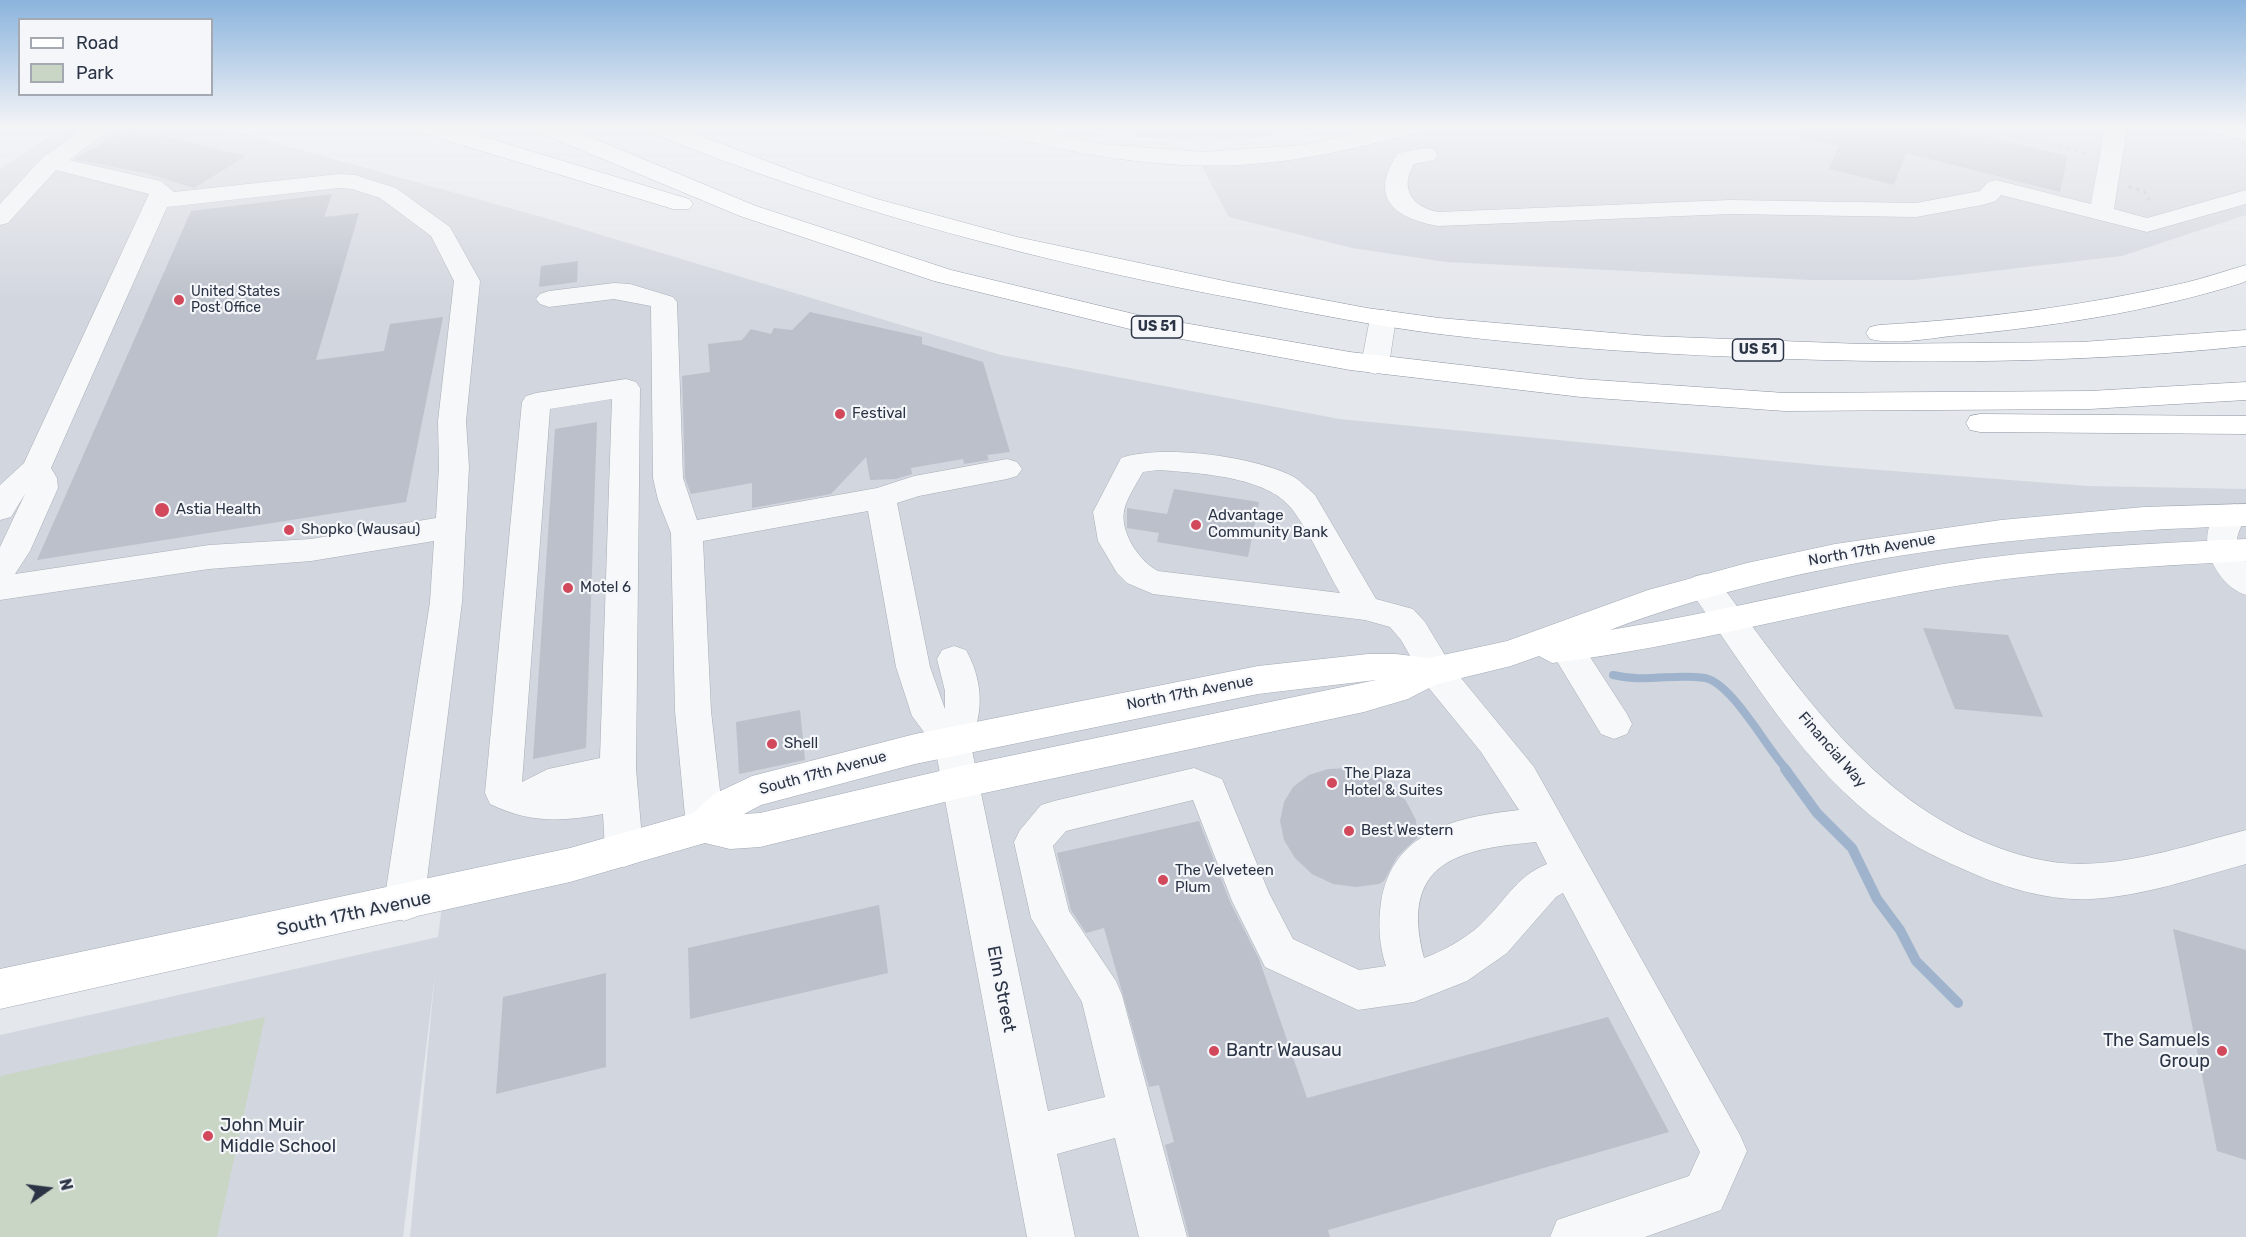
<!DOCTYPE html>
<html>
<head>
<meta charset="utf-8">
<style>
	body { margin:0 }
	#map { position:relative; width:2246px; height:1237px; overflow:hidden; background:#e4e7ec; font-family:Rubik,sans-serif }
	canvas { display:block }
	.legend { position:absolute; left:18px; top:18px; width:195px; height:78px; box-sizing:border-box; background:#f4f6f9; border:2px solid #a4a8b1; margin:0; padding:8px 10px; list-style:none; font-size:18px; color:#2b3445 }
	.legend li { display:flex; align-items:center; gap:12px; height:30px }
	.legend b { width:30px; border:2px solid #a4a8b1 }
	.north { position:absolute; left:18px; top:1159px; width:60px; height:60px; -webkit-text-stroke:4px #f4f6f9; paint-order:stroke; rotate:76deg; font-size:16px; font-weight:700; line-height:24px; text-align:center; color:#2b3445 }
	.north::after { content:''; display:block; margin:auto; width:21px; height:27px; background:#2b3445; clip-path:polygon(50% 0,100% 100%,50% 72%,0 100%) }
</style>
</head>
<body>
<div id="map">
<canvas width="2246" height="1237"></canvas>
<ul class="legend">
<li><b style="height:8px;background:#fff"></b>Road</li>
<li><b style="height:16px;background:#c9d6c5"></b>Park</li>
</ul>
<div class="north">N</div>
</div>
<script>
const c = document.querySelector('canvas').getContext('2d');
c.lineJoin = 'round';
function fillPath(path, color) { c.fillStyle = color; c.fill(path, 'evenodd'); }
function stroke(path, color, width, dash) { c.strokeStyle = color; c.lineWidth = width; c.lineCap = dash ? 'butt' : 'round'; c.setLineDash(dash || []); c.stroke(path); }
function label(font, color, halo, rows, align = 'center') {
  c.font = font + ' Rubik,sans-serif'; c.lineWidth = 4.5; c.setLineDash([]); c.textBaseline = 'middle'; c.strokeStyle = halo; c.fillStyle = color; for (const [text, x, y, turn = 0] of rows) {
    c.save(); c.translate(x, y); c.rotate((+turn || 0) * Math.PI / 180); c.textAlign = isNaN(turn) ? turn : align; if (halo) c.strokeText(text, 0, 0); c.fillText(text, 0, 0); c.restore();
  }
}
const built = new Path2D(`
	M64,127H219L545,218L1001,355L1339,419L1828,466L2088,486L2246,489V1237H410L435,974L403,1237H0V1035L438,937L443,898L0,989V169Z
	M1085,127H1323L1252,139L1200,141L1139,137Z
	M1426,127H2246V215L2122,256L1915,280H1810L1446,262L1352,248L1229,217L1201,165L1349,149Z`);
const green = new Path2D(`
	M265,1017L217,1237H0V1076Z`);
const streamFar1 = new Path2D(`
	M1613,675C1646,683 1675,673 1705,678C1732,683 1767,749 1787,770`);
const stream = new Path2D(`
	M1785,769L1817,813L1852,848L1877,899L1900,930L1916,961L1958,1003`);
const building = new Path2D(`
	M1795,127H1948L2067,156V159L2060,192L1906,153L1894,185L1829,169L1839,146L1794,134Z
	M130,128L246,156L194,188L149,174L74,159Z
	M332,194L324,217L359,213L316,360L384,351L390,324L443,317L406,502L37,560L191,211Z
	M578,261L577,282L539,287L541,266Z
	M810,312L922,337V344L983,362L1010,452L987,455L989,460L964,464L963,459L911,468L912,474L896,479L870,480L866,457L831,494L752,508V483L691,494L685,478L682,376L710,372L708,344L742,340L751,329L771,334L774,328L792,330Z
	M597,422L586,748L533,759L555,429Z
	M1174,489L1259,502L1248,557L1157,542L1159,533L1127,528V508L1167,514Z
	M1923,628L2008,635L2043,717L1955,709Z
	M800,710L805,760L739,774L736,722Z
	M1350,768L1372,774L1391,785L1406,801L1416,820L1417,838L1397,857L1384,881L1379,884L1356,887L1333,884L1312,874L1295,858L1284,840L1280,821L1284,802L1293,787L1309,775L1328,769Z
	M1199,821L1230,902L1259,959L1307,1098L1608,1017L1669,1132L1328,1230L1330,1237H1189L1165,1145L1174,1142L1159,1085L1149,1087L1104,928L1086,933L1071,910L1057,853Z
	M879,905L888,973L690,1019L688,948Z
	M2173,929L2246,950V1160L2217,1151Z
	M606,973V1067L496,1094L503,997Z`);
const path = new Path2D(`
	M1981,127L2089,154
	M2128,187L2144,191L2149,200`);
const minor = new Path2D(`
	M87,127H113L69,160L161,181L174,192L339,174L355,175L396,188L450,227L480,281L466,421L469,467L462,602L424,903L418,916L404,921L390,916L384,903L430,602L434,541L311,561L209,569L0,600V547L25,494L11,517L0,520V485L24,463L149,194L56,170L8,223L0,225V204L43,157ZM339,188L352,189L380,198L431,236L454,281L438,421L439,467L436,518L311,539L209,545L15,574L30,551L58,488L57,478L51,468L167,207Z
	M984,127H1023L1102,144L1203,152L1304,145L1384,127H1422L1419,132C1364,146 1310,160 1253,164C1162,171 1075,154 987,132Z
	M2105,127H2127L2114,209L2147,218L2246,190V204L2147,232L2001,195L1996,201L1982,205L1916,217L1730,214L1438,226C1394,218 1368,197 1398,153L1426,148L1434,150L1437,155L1434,160L1414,164C1399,188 1412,207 1438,212L1730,200L1916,203L1980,191L1988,182L1996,180L2091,204Z
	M2208,127H2246V140L2211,132Z
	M614,283L630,284L673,297L677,302L683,478L697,520L877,488L914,476L1007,459L1017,462L1022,469L1017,476L1007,479L919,496L897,503L930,667L945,709V691L937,659L942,650L954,646L966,650C982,679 985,711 970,741L1048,1111L1105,1097L1082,1002L1031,918L1014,842L1020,830L1041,805L1054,801L1194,768L1222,779L1269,893L1293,939L1359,970L1386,966C1379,945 1378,924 1381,902C1393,830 1457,817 1519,810L1481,752L1428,687L1401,640L1390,627L1365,620L1153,594L1127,583L1117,573L1098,541L1093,512L1121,458C1161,444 1255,456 1294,477C1302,482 1308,489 1315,495L1376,599L1413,609L1425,622L1452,667L1534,767L1740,1135L1747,1151L1721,1210L1645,1237H1550L1557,1220L1689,1176L1700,1152L1563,893L1556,897L1507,953L1467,981L1414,1002L1358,1010L1265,967L1232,901L1193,800L1066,831L1053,846L1069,911L1116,981L1122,995L1187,1237H1139L1115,1138L1057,1154L1075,1237H1027L935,747L912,716L896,667L868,511L703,541L711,711L724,826L718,838L705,843L692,838L686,826L675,711L671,533L658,500L653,478L651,306L614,299L549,307L540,304L536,299L540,294L549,291ZM1158,470C1197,473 1267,476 1292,509C1311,534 1324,566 1340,593L1158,571C1140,562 1120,533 1124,511C1126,499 1137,483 1143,472ZM1536,842L1547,864C1516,876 1504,903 1480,925C1465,939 1443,951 1424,958C1399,862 1458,849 1536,842Z
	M1383,310L1392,312L1396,318L1389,365L1385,371L1375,374L1365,371L1361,365L1370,318L1374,312Z
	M626,379L636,382L640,388L636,769L643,850L638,862L624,867L610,862L605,850L603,814C561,822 529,823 490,804L485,793L522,402L526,396L536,393ZM612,399L600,758L548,769L522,782L550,409Z
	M2234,504L2246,509C2246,522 2238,528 2237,540C2236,551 2242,553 2246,562C2246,570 2246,586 2246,595C2209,583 2187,518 2234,504Z
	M1704,574L1715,577C1793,678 1862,791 1984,842C2015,855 2048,864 2081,864C2138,863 2192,844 2246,830V864C2195,878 2144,896 2091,899C2050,901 2009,889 1972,873C1942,860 1914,847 1887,828C1805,770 1751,675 1693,595L1688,586L1693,577Z
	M1567,636L1579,640L1627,714L1632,724L1627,734L1614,739L1601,734L1555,658L1550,649L1555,640Z`);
const major = new Path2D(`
	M2246,504V526C2036,532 1808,555 1610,630C1722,612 1832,583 1943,564C2043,548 2145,544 2246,539V561C2145,567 2043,571 1944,588C1812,610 1684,647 1552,663L1539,656L1511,666L1437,684L1408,699L1364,712L961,798L760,847L730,849L705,843L570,882L0,1009V969L570,848L693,813L714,794L752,776L915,734L1258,666L1368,654H1396L1429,658L1507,641L1648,590L1747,563L1835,544L2001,520L2144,507ZM1376,680L961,766L760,813L744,814L761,805L915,764L1258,694Z`);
const highway = new Path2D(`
	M416,127H451L689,199L693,204L689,209H673L419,132Z
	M535,127H566L756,206L951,270L1138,315L1350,352L1581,379L1785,393L2090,391L2246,382V400L2090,409L1785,411L1581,397L1350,370L1138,331L934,281L740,216L538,132Z
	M646,127H677L806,176L877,199L1017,237L1234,283L1367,308L1439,318L1649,336L1862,344L2082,342L2246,330V346C2094,362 1942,364 1789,359C1672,355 1555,348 1439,334C1376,326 1315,314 1254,302C1046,264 845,211 649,132Z
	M2246,265V281L2242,283C2149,312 2049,327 1951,336C1926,339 1894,345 1870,339L1866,333L1870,327L1879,325C1982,319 2083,306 2184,283C2205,278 2225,271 2246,265Z
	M1980,414L2246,416V434L1980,432L1970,430L1966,423L1970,416Z`);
const markers = [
	[179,300,6,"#d1495b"],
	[840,414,6,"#d1495b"],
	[162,510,8,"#d1495b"],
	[1196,525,6,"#d1495b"],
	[289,530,6,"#d1495b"],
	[568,588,6,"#d1495b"],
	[772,744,6,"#d1495b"],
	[1332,783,6,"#d1495b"],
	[1349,831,6,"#d1495b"],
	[1163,880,6,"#d1495b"],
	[1214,1051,6,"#d1495b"],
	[2222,1051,6,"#d1495b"],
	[208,1136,6,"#d1495b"]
];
const farPoinames = [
	["United States",191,292],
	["Post Office",191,308]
];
const shields = [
	[1157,327,51],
	[1758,350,51]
];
const shieldNames = [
	["US 51",1157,327],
	["US 51",1758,350]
];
const poiNames = [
	["Festival",852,414],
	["Astia Health",176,510],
	["Advantage",1208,516],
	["Community Bank",1208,533],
	["Shopko (Wausau)",301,530],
	["Motel 6",580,588],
	["Shell",784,744],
	["The Plaza",1344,774],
	["Hotel & Suites",1344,791],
	["Best Western",1361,831],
	["The Velveteen",1175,871],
	["Plum",1175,888]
];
const streetNames = [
	["North 17th Avenue",1872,550,-10],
	["North 17th Avenue",1190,693,-11],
	["Financial Way",1832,750,49],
	["South 17th Avenue",823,773,-15]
];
const nearStreetnames = [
	["South 17th Avenue",354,914,-12],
	["Elm Street",1001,989,79]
];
const nearPoinames = [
	["The Samuels",2210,1041,"right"],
	["Group",2210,1062,"right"],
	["Bantr Wausau",1226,1051],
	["John Muir",220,1126],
	["Middle School",220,1147]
];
fillPath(built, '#d2d6de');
fillPath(green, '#c9d6c5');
stroke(streamFar1, '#9fb4cc', 8);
stroke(stream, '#9fb4cc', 10);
fillPath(building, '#bbc0ca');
stroke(minor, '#a9aeb7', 1);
stroke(major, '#a3abb8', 1);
stroke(highway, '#8b94a3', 1);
stroke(path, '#c2c5cb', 3, [4, 4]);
fillPath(minor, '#f7f8fa');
fillPath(major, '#fff');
fillPath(highway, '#fff');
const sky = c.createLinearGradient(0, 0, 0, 301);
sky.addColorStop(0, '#8bb4dd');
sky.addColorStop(0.42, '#f3f4f6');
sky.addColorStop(1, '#f3f4f600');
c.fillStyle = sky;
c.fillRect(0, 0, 2246, 301);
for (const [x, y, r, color] of markers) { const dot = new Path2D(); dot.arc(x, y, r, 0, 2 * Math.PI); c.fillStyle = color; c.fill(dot); stroke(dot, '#f4f6f9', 2); }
label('14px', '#2b3445', '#f4f6f9', farPoinames, 'left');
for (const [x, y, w] of shields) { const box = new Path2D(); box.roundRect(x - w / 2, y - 11, w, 22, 4.5); c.fillStyle = '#f4f6f9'; c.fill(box); stroke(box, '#2b3445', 1.5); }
label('bold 14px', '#2b3445', null, shieldNames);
label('15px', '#2b3445', '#f4f6f9', poiNames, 'left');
label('15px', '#2b3445', '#f4f6f9', streetNames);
label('18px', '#2b3445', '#f4f6f9', nearStreetnames);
label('18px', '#2b3445', '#f4f6f9', nearPoinames, 'left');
</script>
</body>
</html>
